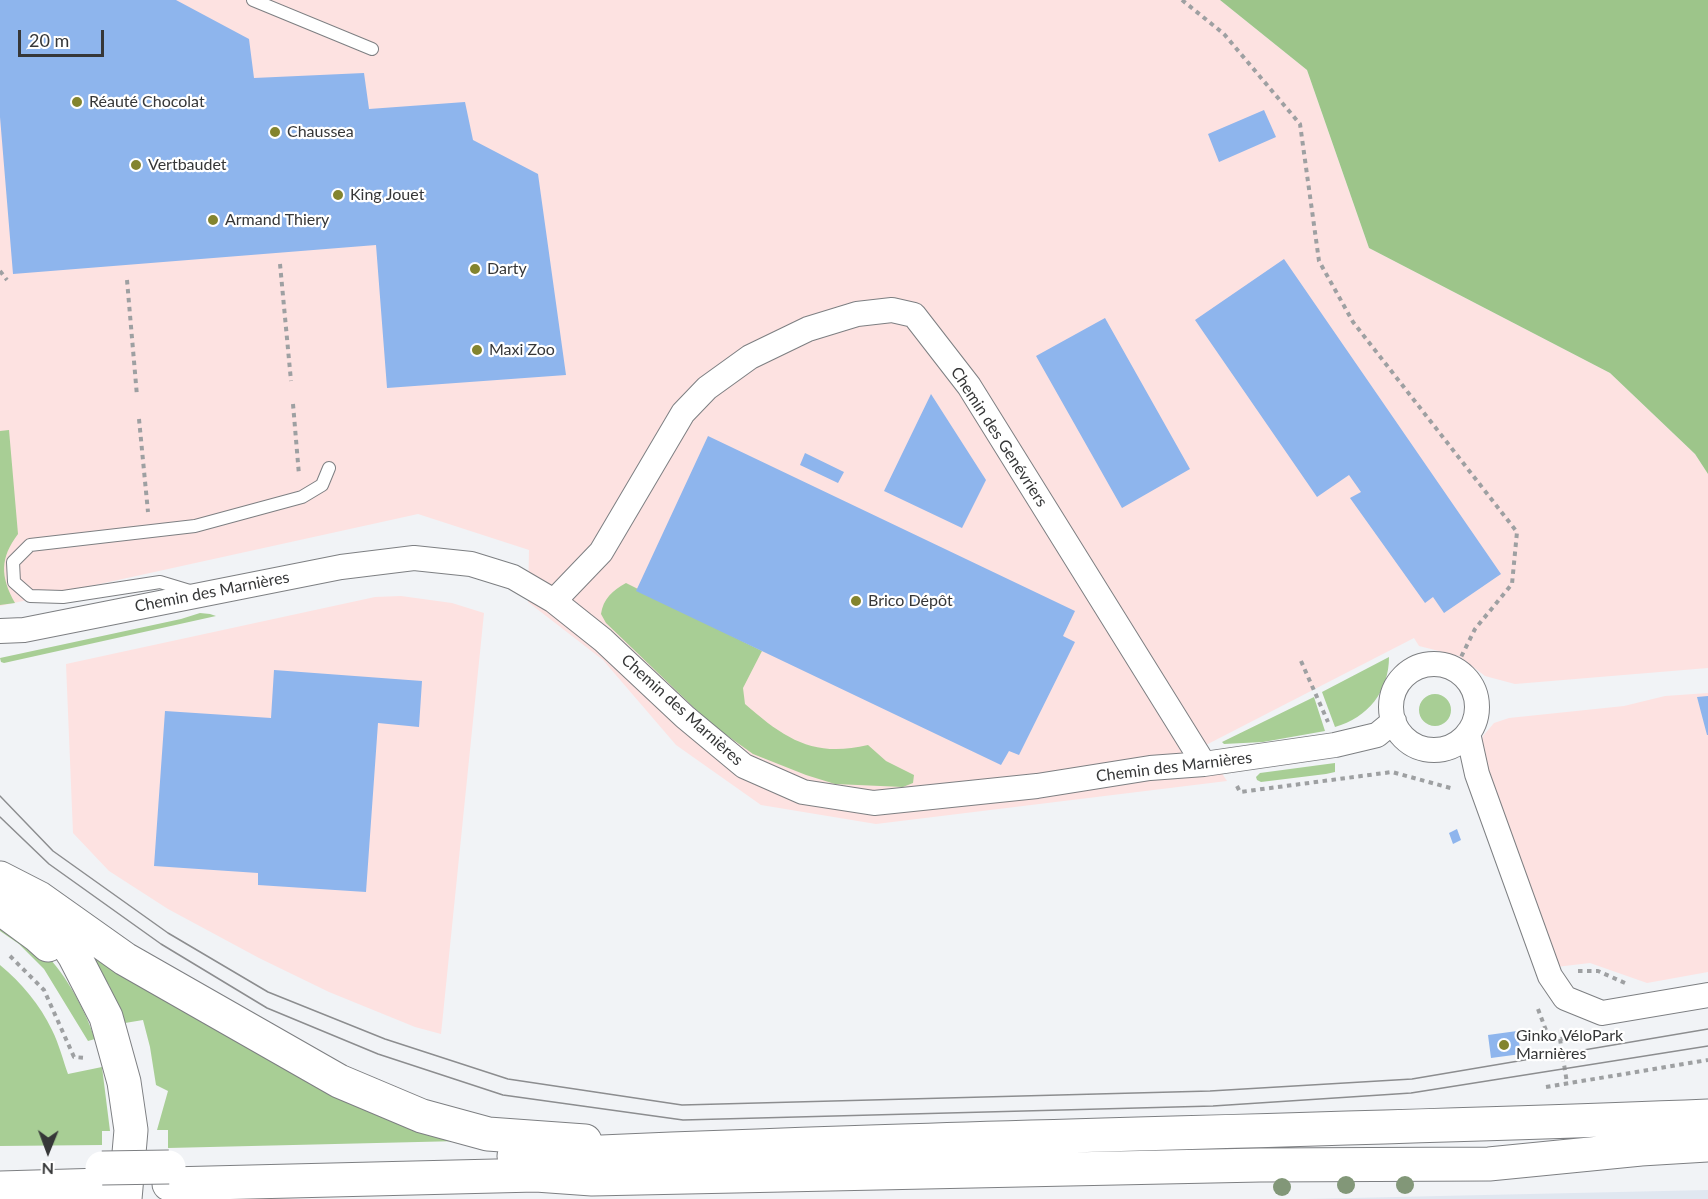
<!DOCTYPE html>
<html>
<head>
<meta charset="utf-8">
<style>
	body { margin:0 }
	#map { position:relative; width:1708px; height:1199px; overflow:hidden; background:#f1f3f6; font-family:Lato,sans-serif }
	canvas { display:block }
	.north { position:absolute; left:18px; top:1121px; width:60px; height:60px; -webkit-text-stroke:4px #fff; paint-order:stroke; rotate:181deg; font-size:16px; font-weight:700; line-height:24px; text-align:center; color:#363738 }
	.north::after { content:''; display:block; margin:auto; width:21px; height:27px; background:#363738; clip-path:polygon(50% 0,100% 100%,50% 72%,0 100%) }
	.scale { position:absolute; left:18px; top:30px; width:86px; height:27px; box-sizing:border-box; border:3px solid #363738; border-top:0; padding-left:8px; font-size:18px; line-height:21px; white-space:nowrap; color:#363738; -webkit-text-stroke:4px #fff; paint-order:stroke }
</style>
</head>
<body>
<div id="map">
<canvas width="1708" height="1199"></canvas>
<div class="north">N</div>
<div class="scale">20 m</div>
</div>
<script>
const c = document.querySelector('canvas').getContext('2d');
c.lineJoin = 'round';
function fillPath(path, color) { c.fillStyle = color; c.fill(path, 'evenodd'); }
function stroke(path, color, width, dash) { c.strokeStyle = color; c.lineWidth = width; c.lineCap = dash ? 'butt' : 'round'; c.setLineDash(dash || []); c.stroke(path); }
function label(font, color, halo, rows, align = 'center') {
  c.font = font + ' Lato,sans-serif'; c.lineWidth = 4.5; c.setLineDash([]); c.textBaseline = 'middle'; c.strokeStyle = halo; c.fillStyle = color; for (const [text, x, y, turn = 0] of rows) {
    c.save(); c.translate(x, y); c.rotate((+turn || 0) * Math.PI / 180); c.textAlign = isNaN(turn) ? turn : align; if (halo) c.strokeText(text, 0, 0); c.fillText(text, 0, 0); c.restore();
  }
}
const commercial = new Path2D(`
	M0,0H1220L1307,70L1369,248L1610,373L1695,454L1708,474V668L1515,684L1485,676L1459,656L1419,646L1414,638L1204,746L1227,781L876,824L761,805L676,745L603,660L528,602L529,550L418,514L0,606Z
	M401,596L452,603L484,613L441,1034L415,1027L329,992L259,958L168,909L109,871L73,833L66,664L375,597Z
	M1708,693V972L1647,983L1590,963L1556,967L1497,806L1480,746L1483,736L1494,723L1509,718L1624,706L1665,696Z`);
const built = new Path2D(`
	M1708,1190V1199H1306Z`);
const green = new Path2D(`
	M9,430L18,534C0,558 0,576 15,603L0,605V431Z
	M626,583L762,651L743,688L745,704C785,739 814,758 868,745L886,761L914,775L913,783L903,787L835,784L806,775L753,754L711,724L606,623L601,614C603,599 613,590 626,583Z
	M200,613L210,614L216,616L4,663L1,662L0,658L181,619Z
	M1389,657C1389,691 1368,718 1335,727L1322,692Z
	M1419 710a16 16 0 1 1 32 0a16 16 0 1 1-32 0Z
	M1314,697L1325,731L1263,742L1224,744L1222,742Z
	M1335,763V772L1326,774L1261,782L1257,780L1256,777L1260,773Z
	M0,918C13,928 26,937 38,947C64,970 84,1007 95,1039L88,1041L44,969L19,944L0,931Z
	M93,950L460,1141L168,1148V1130H157L168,1091L156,1085L150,1047L143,1020L125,1023L109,985L91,958Z
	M0,965C22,983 40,1005 52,1030C59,1044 63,1060 68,1074L102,1067L110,1131H102V1145L0,1146Z`);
const forest = new Path2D(`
	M1220,0H1708V474L1695,454L1610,373L1369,248L1307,70Z`);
const building = new Path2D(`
	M0,0H176L249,39L254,78L364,73L369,109L465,102L473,140L538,174L566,375L387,388L376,245L13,274L0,117Z
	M1264,110L1276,137L1219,162L1208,134Z
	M1284,259L1501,574L1444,613L1433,597L1425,603L1350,498L1361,492L1349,475L1317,497L1195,320Z
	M1105,318L1190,469L1122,508L1036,356Z
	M931,394L986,480L962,528L884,491Z
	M708,436L1075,611L1063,636L1075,642L1019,755L1009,751L1001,765L636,591Z
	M805,453L844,472L838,483L800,465Z
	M274,670L422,681L419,727L378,723L366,892L258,885V873L154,866L165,711L271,718Z
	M1708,696V735H1707L1697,697Z
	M1457,829L1461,840L1453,844L1449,833Z
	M1517,1031L1521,1054L1491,1058L1488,1035Z`);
const path = new Path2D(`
	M1182,0L1224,34L1300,124L1319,261L1353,322L1517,532L1512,584L1475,629L1455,669
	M280,264L291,381
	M0,271L7,280
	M127,280L137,396
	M293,404L299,475
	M139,419L148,512
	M1301,661L1328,722
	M1237,786L1240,792L1392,772L1454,789
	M10,956L44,990L74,1057L86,1058
	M1578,971H1598L1625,983
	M1538,1009L1550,1041L1583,1035
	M1560,1039L1567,1083
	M1546,1087L1708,1060`);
const lane = new Path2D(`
	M253,0L372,49
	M193,592L160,582L63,597L30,596L14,582L13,562L30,545L195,526L302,497L322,485L329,468`);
const street = new Path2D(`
	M554,601L601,552L683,413L707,388L750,357L808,329L857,314L892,310L914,315L969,386L1204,764
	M0,631L24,630L341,567L414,558L471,564L513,577L554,601L603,640L685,717L744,766L803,792L874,803L1037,786L1150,768L1204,764L1335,745L1377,735L1394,721
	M1391 707a43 43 0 1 1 86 0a43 43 0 1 1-86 0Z
	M1468,733L1477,774L1550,976L1565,998L1602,1013L1708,995`);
const secondary = new Path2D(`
	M0,878L39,898L125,959L339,1081L422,1116L488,1134L585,1141
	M0,908L38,936L48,945
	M36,919L64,940L74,955L106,1017L124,1082L131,1130L125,1199`);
const primary = new Path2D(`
	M514,1156C911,1137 1310,1132 1708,1116
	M169,1184L536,1175L592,1179L1260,1165L1489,1164L1641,1149L1708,1145
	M0,1188L103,1185`);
const tram = new Path2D(`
	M0,796L53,851L168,933L268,992L385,1039L508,1079L682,1105L1210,1091L1412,1079L1708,1029
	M0,817L49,864L161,944L267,1008L378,1054L503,1095L683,1120L1213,1106L1411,1093L1708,1046`);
const primaryBridge = new Path2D(`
	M102,1168L169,1167`);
const trees = [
	[1346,1185],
	[1405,1185],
	[1282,1187]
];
const markers = [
	[77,102,6,"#83842e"],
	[275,132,6,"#83842e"],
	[136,165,6,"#83842e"],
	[338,195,6,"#83842e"],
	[213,220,6,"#83842e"],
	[475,269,6,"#83842e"],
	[477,350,6,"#83842e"],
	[856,601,6,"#83842e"],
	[1504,1045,6,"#83842e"]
];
const poiNames = [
	["Réauté Chocolat",89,102],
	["Chaussea",287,132],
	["Vertbaudet",148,165],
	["King Jouet",350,195],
	["Armand Thiery",225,220],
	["Darty",487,269],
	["Maxi Zoo",489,350],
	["Brico Dépôt",868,601],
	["Ginko VéloPark",1516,1036],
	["Marnières",1516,1054]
];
const streetNames = [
	["Chemin des Genévriers",999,437,57],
	["Chemin des Marnières",212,592,-11],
	["Chemin des Marnières",682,710,42],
	["Chemin des Marnières",1174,767,-7]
];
fillPath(commercial, '#fde2e1');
fillPath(built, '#e0e7f0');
fillPath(green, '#a8ce95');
fillPath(forest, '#9dc58a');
fillPath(building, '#8eb5ed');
stroke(lane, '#7d7f82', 14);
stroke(street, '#7d7f82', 26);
stroke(secondary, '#7d7f82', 35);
stroke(primary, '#7d7f82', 35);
stroke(path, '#9ea0a2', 4, [4.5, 4.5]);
stroke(lane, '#fff', 12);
stroke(street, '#fff', 24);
stroke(secondary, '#fff', 33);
stroke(primary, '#fff', 33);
stroke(tram, '#8c8d8f', 1.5);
stroke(primaryBridge, '#7d7f82', 35, []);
stroke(primaryBridge, '#fff', 33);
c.fillStyle = '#829778';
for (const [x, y] of trees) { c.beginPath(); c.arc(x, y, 9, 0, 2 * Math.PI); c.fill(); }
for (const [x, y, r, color] of markers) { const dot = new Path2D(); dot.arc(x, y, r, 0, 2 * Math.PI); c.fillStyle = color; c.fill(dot); stroke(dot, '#fff', 2); }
label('16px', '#363738', '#fff', poiNames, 'left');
label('16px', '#363738', '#fff', streetNames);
</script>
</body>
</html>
